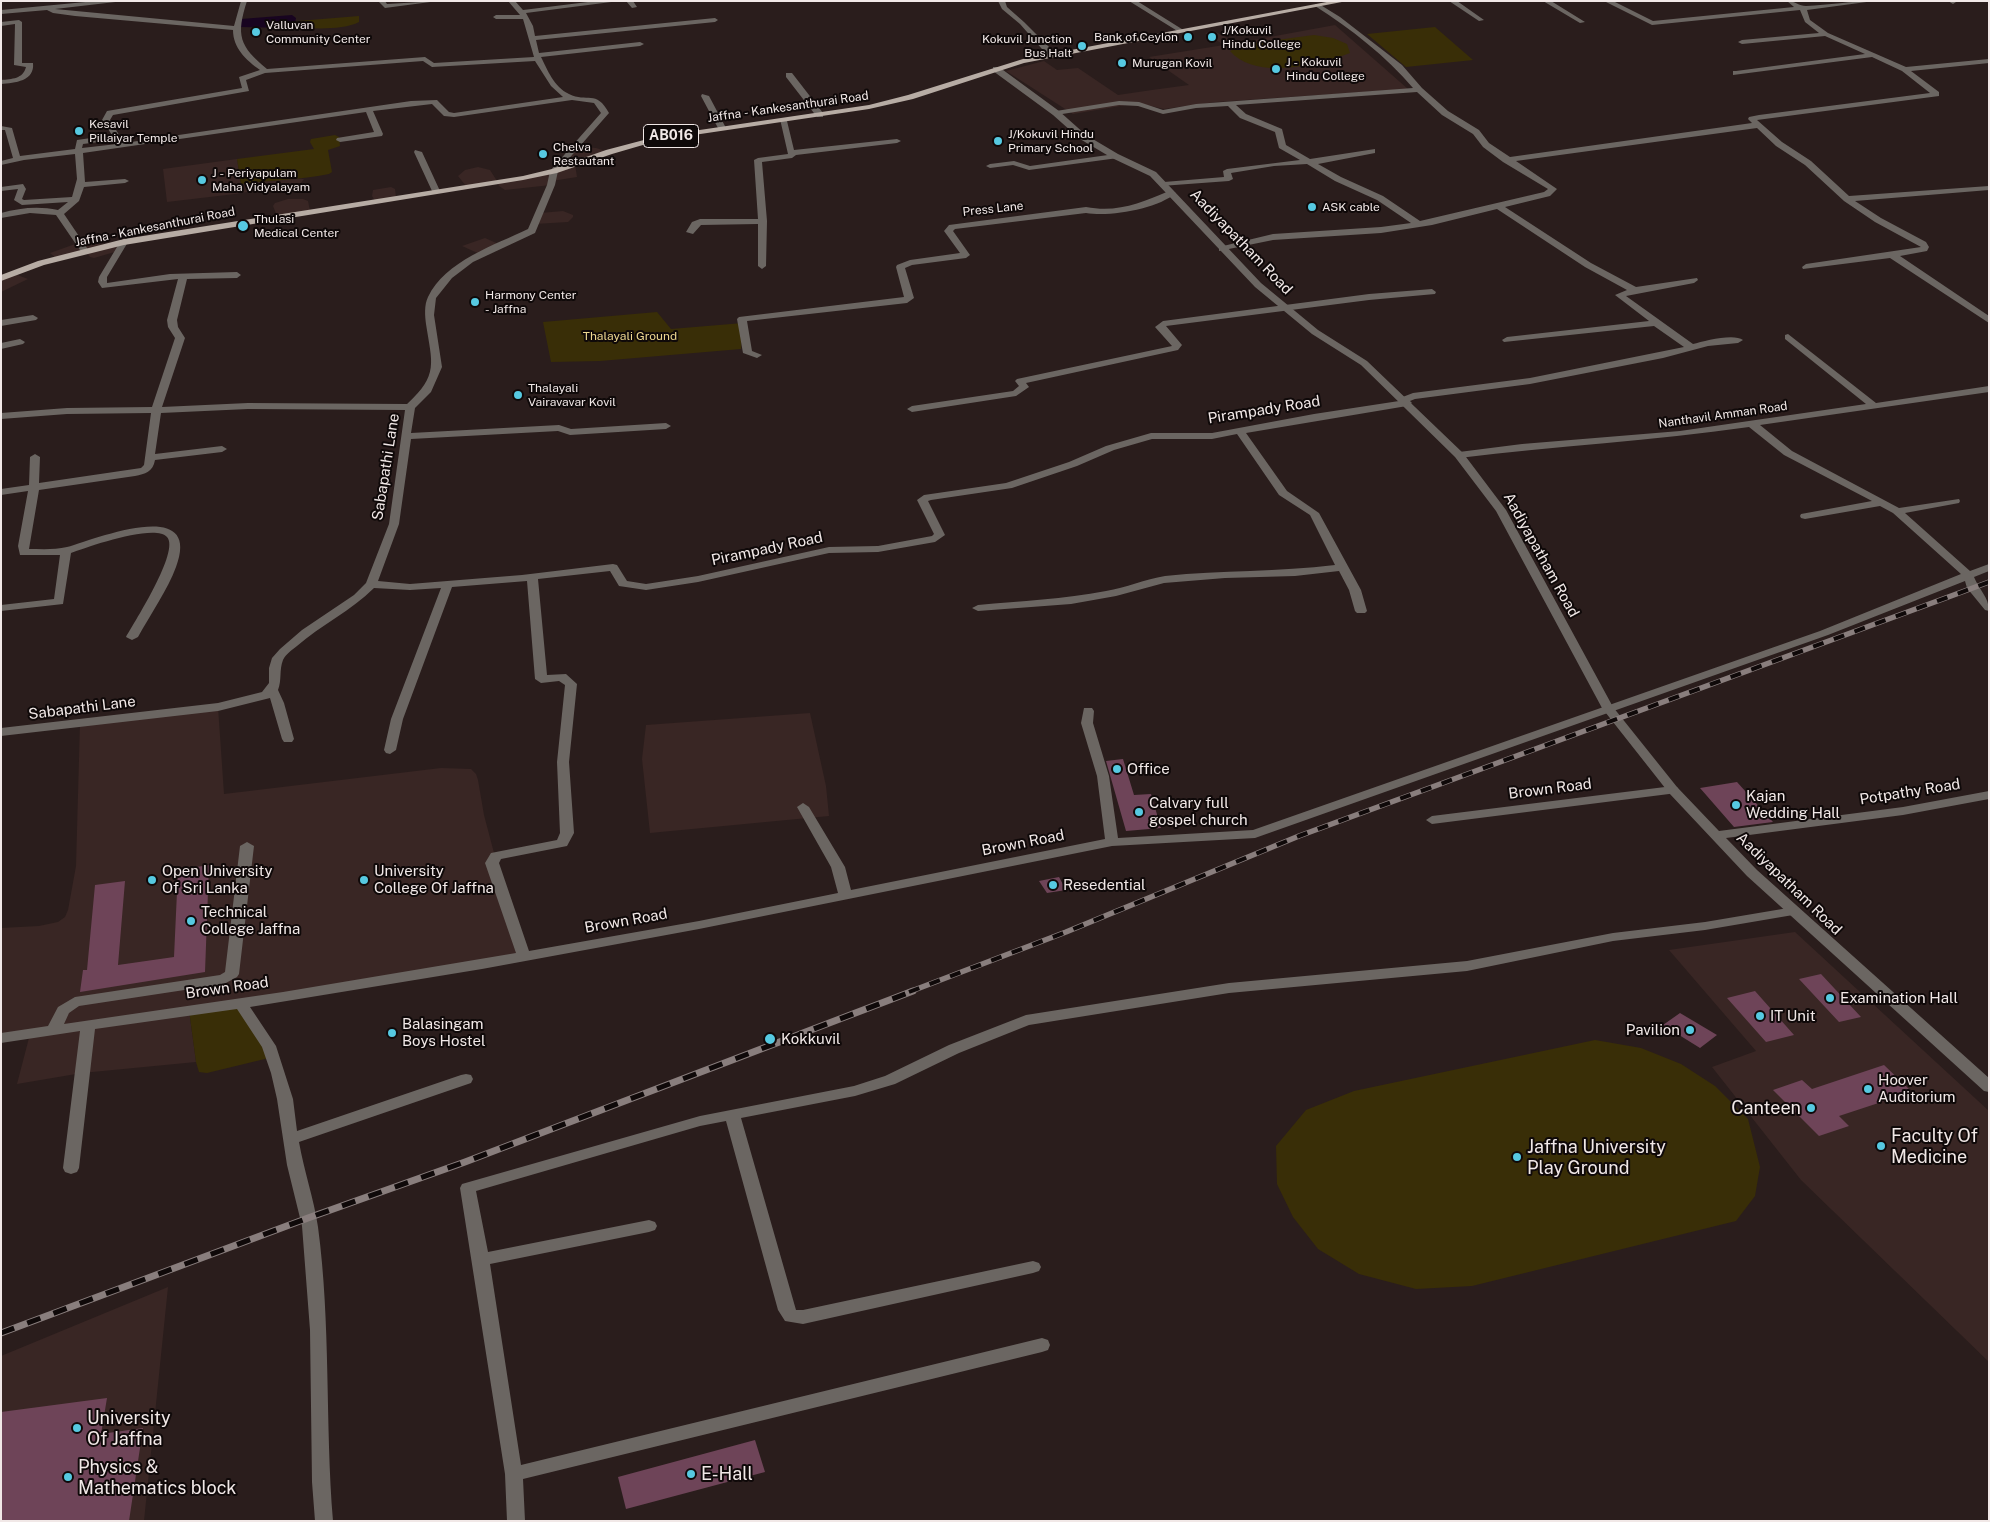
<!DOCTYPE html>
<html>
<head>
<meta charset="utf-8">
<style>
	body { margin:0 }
	#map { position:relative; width:1990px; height:1522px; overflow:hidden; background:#2a1d1c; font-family:"Public Sans",sans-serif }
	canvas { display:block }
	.frame { position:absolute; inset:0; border:2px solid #f1e8e7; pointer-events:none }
</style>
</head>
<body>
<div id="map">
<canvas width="1990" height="1522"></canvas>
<div class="frame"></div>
</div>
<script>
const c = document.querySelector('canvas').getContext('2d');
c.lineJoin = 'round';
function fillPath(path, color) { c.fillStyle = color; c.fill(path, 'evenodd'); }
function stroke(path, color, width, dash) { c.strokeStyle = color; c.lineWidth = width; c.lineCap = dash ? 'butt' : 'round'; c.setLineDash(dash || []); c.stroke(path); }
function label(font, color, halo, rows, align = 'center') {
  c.font = font + ' "Public Sans",sans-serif'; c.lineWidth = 4; c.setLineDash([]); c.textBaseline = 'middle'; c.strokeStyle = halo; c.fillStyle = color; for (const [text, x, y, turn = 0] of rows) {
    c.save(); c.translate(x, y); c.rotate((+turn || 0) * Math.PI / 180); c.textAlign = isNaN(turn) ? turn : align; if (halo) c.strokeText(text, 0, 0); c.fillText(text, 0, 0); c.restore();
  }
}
const built = new Path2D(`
	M1335,25L1408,89L1216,102L1164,109L1138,103L1073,114L1006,71L1044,61L1057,70L1078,68L1118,95L1152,90L1189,85L1149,57L1224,45L1205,33L1214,31L1237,43Z
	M576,146L596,148L609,152L575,164L577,177L552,181L551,185L505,190L499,186L496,181L466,186L458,176L465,170L478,167L490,170L497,181L554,171Z
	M237,159L241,184L292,178L304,179L301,183L235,194L167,202L163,169Z
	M391,187L395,189L396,197L375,201L372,196L373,190Z
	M288,199H303L308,201L310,211L277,216L273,206L275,203Z
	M563,211L573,215V217L568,222L535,224L540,213Z
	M485,238L503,246L482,255L462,246Z
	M94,242L106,246L124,242L118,251L94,258L90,257L85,251L57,259L50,253L78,243Z
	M12,273L28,279L1,292V278Z
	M218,707L224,794L441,768L471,769L476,774L478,780L484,815L522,959L189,1010L196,1062L82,1073L17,1084L30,1034L1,1038V928L39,926L58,922L65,917L68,910L76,866L80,723Z
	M810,713L826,786L829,816L650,833L642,759L646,725Z
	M1795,932L1989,1111V1362L1801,1180L1712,1067L1756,1051L1669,950Z
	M168,1287L144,1521H1V1356Z`);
const green = new Path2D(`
	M359,16V22C344,30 313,29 296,27L298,21Z
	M1435,27L1473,60L1406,67L1367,34Z
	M1314,35L1333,38L1347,44L1350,53C1317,65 1256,81 1230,51L1247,44Z
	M335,135L339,137L340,146L328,150L332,172L329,174C300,180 271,180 241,184L237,159L314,149L310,142L311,139Z
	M657,312L671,329L743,323L741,349L600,361L551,362L543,322Z
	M240,1002L273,1057L207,1073L199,1072L196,1062L189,1010Z
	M1595,1040L1641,1048L1681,1064L1715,1086L1748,1119L1760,1167L1755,1196L1736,1221L1472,1286L1416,1289L1359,1274L1318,1249L1293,1217L1277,1184L1276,1146L1306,1110L1354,1091Z`);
const water = new Path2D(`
	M292,15L296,18L295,24L288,28L240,27L241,19Z`);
const building = new Path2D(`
	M1123,759L1134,795L1151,794L1161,828L1126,831L1106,761Z
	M1737,782L1773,822L1734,827L1700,788Z
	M209,865L205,972L80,992L83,970H87L95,885L125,881L118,965L174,957L178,870Z
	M1059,877L1066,890L1047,893L1039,881Z
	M1821,974L1861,1017L1839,1022L1799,979Z
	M1755,991L1794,1035L1766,1042L1727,998Z
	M1680,1013L1717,1035L1700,1048L1663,1025Z
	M1884,1065L1912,1092L1839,1116L1849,1126L1819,1136L1773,1090L1802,1080L1812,1089Z
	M107,1398L101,1434L143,1428L129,1521H1V1412Z
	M755,1440L765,1472L626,1509L618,1477Z`);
const minor = new Path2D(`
	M96,1H124L55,9L234,26L241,1H247C236,35 239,46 267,69L425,57L434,63L534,57L523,19H496L493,17L496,15H520L508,1H515L523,10L596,1H619L526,13L533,26L535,36L715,18L718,20L715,22L536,40L539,53L640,42L644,44L640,46L541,57C547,69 554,87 569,94C587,103 596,89 609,113L558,171L555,185L535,233L473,262L452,278L436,298L434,315L442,367L431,392L415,408L411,433L559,425L571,429L666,423L671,426L666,429L570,435L558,431L411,439L399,524L378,581L410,584L522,575L613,564L617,565L627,581L646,584L698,576L829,547L878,546L932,536L934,534L917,500L924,495L1006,483L1069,462L1106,446L1151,433H1212L1314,414L1399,401L1400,398L1413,393L1530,378L1684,347L1654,326L1504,342L1502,340L1507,337L1649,321L1615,295L1627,290L1585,267L1497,209L1432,225L1381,233L1273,240L1219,251V247L1273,234L1381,227L1411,223L1377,200L1335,181L1307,164L1274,166L1231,173L1233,179L1229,181L1161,186L1160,184L1164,182L1224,177L1223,171L1227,169L1300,160L1279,148L1275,132L1240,118L1228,106L1196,108L1163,114L1138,106L1119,105L1056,115L1052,113L1056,111L1119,101L1139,102L1163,110L1196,104L1413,88C1386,56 1351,29 1315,6V4H1319L1340,17L1402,65L1422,88L1448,111L1479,130L1489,143L1510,157L1752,123L1748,119L1749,117L1759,115L1930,93L1902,71L1872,57L1733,75V71H1736L1865,54L1825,36L1742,44L1738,42L1742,40L1819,33L1805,22L1800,10L1652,25L1604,1H1613L1653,21L1794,7L1787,1C1795,1 1799,6 1806,6C1829,5 1851,1 1874,1L1807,10L1810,20L1828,33L1906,67L1989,59V63L1911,71L1939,92V96L1757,120L1782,142L1811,161L1849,196L1989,186V190L1855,201L1881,218L1926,242L1929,247L1927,251L1900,256L1989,316V323L1890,258L1803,269L1802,267L1806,264L1921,247L1875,222L1844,201L1805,165L1776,146L1757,128L1516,161L1557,189L1550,196L1505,207L1591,263L1636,287L1697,278L1698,280L1694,283L1626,296L1693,344C1704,341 1734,333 1743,340L1738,343L1708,346L1663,358L1530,384L1415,399L1410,401L1412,403L1407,406L1246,433L1287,491L1319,513L1361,590L1367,611L1365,613H1357L1355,611L1349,590L1339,571L1295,576L1225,578L1164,583L1116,596L1071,604L978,611L972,608L978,605C1021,601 1064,599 1106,591C1126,588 1145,579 1165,576C1222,570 1279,572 1335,565L1310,515L1279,495L1237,434L1212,439H1152L1114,450L1077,466L1012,488L931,500L928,501L945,535L935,542L878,552L829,553L698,582L646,590L619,586L610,571L538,579L547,675L566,674L577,684L569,762L574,833L567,846L501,859L499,863L529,951L699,921L838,893L831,867L797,807L803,803L809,807L845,867L851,890L1105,839L1097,776L1081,723L1084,708H1092L1094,711L1093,723L1109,776L1118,838L1253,830L1820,631L1961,574L1893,513L1880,506L1805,519L1801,518L1800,516L1801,514L1872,501L1784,455L1749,427C1653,441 1556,446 1459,458L1454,455L1459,452L1522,444L1680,431L1866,404L1785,339V335L1788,334L1876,403L1989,386V392L1760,425L1792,451L1899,508L1959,499L1960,501L1959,503L1905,513L1970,571L1989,564V571L1974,577C1979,590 1989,597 1989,611L1985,610L1967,588L1965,581L1828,635L1255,838L1112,846L699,929L482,969L250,1007L276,1046L293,1099L297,1131L461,1075L466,1074L471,1075L473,1079L471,1083L299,1142C304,1171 314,1199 318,1227C331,1324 325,1423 333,1521H315L312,1482L310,1330L302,1226L287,1165L277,1099L271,1073L262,1047L237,1009L95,1029L79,1168L77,1172L71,1174L65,1172L63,1168L80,1031L1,1043V1033L48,1026L58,1007L75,997L220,975L225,972L240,846L247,842L254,846L239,974L237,977L224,984L79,1006L69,1013L64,1024L283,992L516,953L485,863L491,853L557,840L560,833L557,762L565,685L559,681L541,683L535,679L527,581L452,587L403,719L396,750L390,754L386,753L384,750L391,719L441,588L410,590L374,588C351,611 321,625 297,646C292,650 286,654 283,660C279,670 282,680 278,690L284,703L294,739L292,742H284L282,739L270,698L218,711L1,736V728L218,703L262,692L269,683V668L272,658L280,649L302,630L354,595L366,583L389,524L405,410L248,409L161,413L155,454L222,446L227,449L222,452L155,460C153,472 145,474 135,476L39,490L29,549C41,549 55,550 67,547C95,539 203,495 176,567C168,589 150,615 138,637L132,640L126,637C135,621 180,551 167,537C155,523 87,547 71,553L63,604L1,611V605L54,599L60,555H20L18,546L28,491L1,495V489L29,485L30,457L35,454L40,457L39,483L141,468L144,465L151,413L67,414L1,419V413L67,408L152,407L175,338L168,327L167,320L178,279L102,288L98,282L99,277L120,242L124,239L128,242L107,277V283L170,274L237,272L241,275L237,278L187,279L177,320L178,327L185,338L162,407L248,403L407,404C439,375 432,363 426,324C425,316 424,305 428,297C445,261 495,245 528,229L547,185L550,171L601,113L594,103L572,100L454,117L444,116L432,104L373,111L383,134L382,136L340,142L336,140L337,138L374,132L366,112L83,153L85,182L125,179L129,181L125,183L84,187L79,201L64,214L89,251L85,254L82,253L56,215L30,213L1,218V213C20,208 38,206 58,210L68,202L22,205L14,200L18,189L1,191V187L23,184L26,189L22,199L24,200L72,197L77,179L75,154L24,160L1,165V161L13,158L5,130H1V126L12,128L20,156L75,149L77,140L112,135L102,120L107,111L242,88L239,77L260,70C246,60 233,48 233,30L75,16L53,13L47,10L1,14V10ZM423,61L432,67L535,61L551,86L563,97L454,113L449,112L437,100L411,101L124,143L110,120L113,115L249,91L246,80L265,73ZM1417,92L1442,115L1473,134L1483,147L1503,162L1548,189L1544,192L1420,221L1383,196L1341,177L1318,164L1375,153V149L1310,159L1286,145L1282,129L1246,114L1236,105ZM114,140L117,144L82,148L83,144Z
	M378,1H385L387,4L438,1L385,8Z
	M626,1H633L637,7L632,8Z
	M998,1H1005L1007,7L1024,22L1055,53V57H1049L1020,24L1002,9Z
	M1129,1H1137L1185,31L1179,32Z
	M1449,1H1457L1484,20L1479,21Z
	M1543,1H1551L1585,22L1580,23Z
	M1948,1H1956V2L1953,4Z
	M19,20L22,22V63H33C35,81 15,83 1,84V80C12,79 23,79 26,67L14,65L15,24L1,26V22Z
	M786,73H792L823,113V117H817L786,77Z
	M702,94L709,96L726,128L725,130L718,128L701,96Z
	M780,119L787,121L794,150L897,139L901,141L897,143L796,155L792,158L762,162L767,221L766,266L762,269L758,266V224L701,225L693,234L686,232L692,222L700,219H758L754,160L758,158L788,154Z
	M415,150L422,152L440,191L439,193L432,191L414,152Z
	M1115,154L1119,156L1118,158L1029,170L1013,165L990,168L986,166L990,164L1014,161L1030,166Z
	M1169,191L1176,193C1157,209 1111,217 1086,213L955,229L953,231L970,255L966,258L912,265L905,268L914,298L907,303L747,321L752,351L762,355L757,358L743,353L737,319L739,317L904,297L896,267L897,265L910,260L960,253L944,231L949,225L1086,207C1117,213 1141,203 1169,191Z
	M1432,289L1436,292L1435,294L1369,300L1166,326L1182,345L1178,350L1026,383L1029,387L1016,396L912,412L907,409L912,406L1013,391L1019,386L1015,381L1017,379L1172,346L1155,327L1163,321L1369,294Z
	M33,315L38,318L36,320L1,326V320Z
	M20,339L25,342L23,344L1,349V343Z
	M1673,786L1677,787L1679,790L1677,793L1432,824L1426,820L1432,816Z
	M1794,907L1799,908L1801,911L1799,914L1705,930L1613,941L1467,971L1229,993L1029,1025L959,1053L895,1084L855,1096L741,1118L796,1310H803L1033,1261L1039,1263L1041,1267L1039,1271L1033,1273L803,1324L785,1321L778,1310L726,1121L700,1126L476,1191L488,1252L649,1220L655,1222L657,1226L655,1230L649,1232L490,1264L521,1465L1042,1338L1048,1340L1050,1345L1048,1350L1042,1352L523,1479L525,1521H507L505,1474L460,1188L462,1184L700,1116L854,1086L885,1076L949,1045L1026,1015L1229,983L1467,961L1613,933L1705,922Z`);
const tertiary = new Path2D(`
	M993,67H999L1059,111L1086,135L1118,154L1156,172L1261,283L1318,330L1367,361L1463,453L1506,510L1613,707L1677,787L1719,831L1903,807L1989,791V799L1903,815L1726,838L1757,870L1989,1078V1092L1984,1091L1747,876L1669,793L1602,708L1496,511L1455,457L1361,365L1312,334L1255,287L1150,176L1112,158L1080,139L1053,115L993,71Z`);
const primary = new Path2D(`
	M1332,1H1347L1024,63L913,99L869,109L660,140L612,154L557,173L523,180L124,245L44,265L1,281V275L38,261L124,239L523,176L552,169L606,150L659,136L869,105L908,95L1023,59Z`);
const railFar1 = new Path2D(`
	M909,992L1066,932L1299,836L1989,582`);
const rail = new Path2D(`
	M1,1333L308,1218L465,1162L913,991`);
const markers = [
	[256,32,5,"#56c9e1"],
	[1188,37,5,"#56c9e1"],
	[1212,37,5,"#56c9e1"],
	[1082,46,5,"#56c9e1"],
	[1122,63,5,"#56c9e1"],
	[1276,69,5,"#56c9e1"],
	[79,131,5,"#56c9e1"],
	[998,141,5,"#56c9e1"],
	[543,154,5,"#56c9e1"],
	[202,180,5,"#56c9e1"],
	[1312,207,5,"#56c9e1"],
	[243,226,6,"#56c9e1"],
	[475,302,5,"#56c9e1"],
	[518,395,5,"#56c9e1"],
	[1117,769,5,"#56c9e1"],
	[1736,805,5,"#56c9e1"],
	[1139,812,5,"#56c9e1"],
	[152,880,5,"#56c9e1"],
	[364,880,5,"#56c9e1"],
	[1053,885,5,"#56c9e1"],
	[191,921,5,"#56c9e1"],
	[1830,998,5,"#56c9e1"],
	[1760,1016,5,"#56c9e1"],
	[1690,1030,5,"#56c9e1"],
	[392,1033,5,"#56c9e1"],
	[770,1039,6,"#56c9e1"],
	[1868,1089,5,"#56c9e1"],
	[1811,1108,5,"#56c9e1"],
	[1881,1146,5,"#56c9e1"],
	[1517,1157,5,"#56c9e1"],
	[77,1428,5,"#56c9e1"],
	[691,1474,5,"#56c9e1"],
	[68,1477,5,"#56c9e1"]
];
const farPoinames = [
	["Valluvan",266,25],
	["Community Center",266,39],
	["J/Kokuvil",1222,30],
	["Hindu College",1222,44],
	["Bank of Ceylon",1178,37,"right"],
	["Kokuvil Junction",1072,39,"right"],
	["Bus Halt",1072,53,"right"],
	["J - Kokuvil",1286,62],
	["Hindu College",1286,76],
	["Murugan Kovil",1132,63],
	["Kesavil",89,124],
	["Pillaiyar Temple",89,138],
	["J/Kokuvil Hindu",1008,134],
	["Primary School",1008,148],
	["Chelva",553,147],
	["Restautant",553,161],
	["J - Periyapulam",212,173],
	["Maha Vidyalayam",212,187],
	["ASK cable",1322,207],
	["Thulasi",254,219],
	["Medical Center",254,233],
	["Harmony Center",485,295],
	["- Jaffna",485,309],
	["Thalayali",528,388],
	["Vairavavar Kovil",528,402]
];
const farStreetnames = [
	["Jaffna - Kankesanthurai Road",788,107,-8],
	["Press Lane",993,209,-6],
	["Jaffna - Kankesanthurai Road",155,227,-11],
	["Nanthavil Amman Road",1723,415,-8]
];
const farParknames = [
	["Thalayali Ground",630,336]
];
const shields = [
	[671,136,55]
];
const shieldNames = [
	["AB016",671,136]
];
const streetNames = [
	["Aadiyapatham Road",1241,242,46],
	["Pirampady Road",1264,410,-9],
	["Sabapathi Lane",386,467,-81],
	["Pirampady Road",767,549,-12],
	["Aadiyapatham Road",1541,555,61],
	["Sabapathi Lane",82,708,-7],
	["Brown Road",1550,789,-7],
	["Potpathy Road",1910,792,-9],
	["Brown Road",1023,843,-11],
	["Aadiyapatham Road",1789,884,44],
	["Brown Road",626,921,-10],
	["Brown Road",227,988,-8]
];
const poiNames = [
	["Office",1127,769],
	["Kajan",1746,796],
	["Wedding Hall",1746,813],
	["Calvary full",1149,803],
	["gospel church",1149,820],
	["Open University",162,871],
	["Of Sri Lanka",162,888],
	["University",374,871],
	["College Of Jaffna",374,888],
	["Resedential",1063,885],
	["Technical",201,912],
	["College Jaffna",201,929],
	["Examination Hall",1840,998],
	["IT Unit",1770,1016],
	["Balasingam",402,1024],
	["Boys Hostel",402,1041],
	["Pavilion",1680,1030,"right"],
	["Kokkuvil",781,1039],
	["Hoover",1878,1080],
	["Auditorium",1878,1097]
];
const nearPoinames = [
	["Canteen",1801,1108,"right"],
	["Faculty Of",1891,1136],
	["Medicine",1891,1157],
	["Jaffna University",1527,1147],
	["Play Ground",1527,1168],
	["University",87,1418],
	["Of Jaffna",87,1439],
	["Physics &",78,1467],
	["Mathematics block",78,1488],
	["E-Hall",701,1474]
];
fillPath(built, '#392624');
fillPath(green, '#392e07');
fillPath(water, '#180420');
fillPath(building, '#6e4458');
fillPath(minor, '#6b6662');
fillPath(tertiary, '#6b6662');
fillPath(primary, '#b7aca4');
stroke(railFar1, '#897e7d', 5.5);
stroke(rail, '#897e7d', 7);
stroke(railFar1, '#0f0909', 4, [11]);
stroke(rail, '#0f0909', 5, [14]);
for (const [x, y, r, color] of markers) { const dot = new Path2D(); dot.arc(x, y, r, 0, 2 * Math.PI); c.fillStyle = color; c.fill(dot); stroke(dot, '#0f0909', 2); }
label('12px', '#f1e8e7', '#0f0909', farPoinames, 'left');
label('12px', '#f1e8e7', '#0f0909', farStreetnames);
label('12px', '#edd790', '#0f0909', farParknames);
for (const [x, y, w] of shields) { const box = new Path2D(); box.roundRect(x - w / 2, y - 11.5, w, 23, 4); c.fillStyle = '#0f0909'; c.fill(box); stroke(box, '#f1e8e7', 1); }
label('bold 14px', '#f1e8e7', null, shieldNames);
label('15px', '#f1e8e7', '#0f0909', streetNames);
label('15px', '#f1e8e7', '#0f0909', poiNames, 'left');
label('18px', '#f1e8e7', '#0f0909', nearPoinames, 'left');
</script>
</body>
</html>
